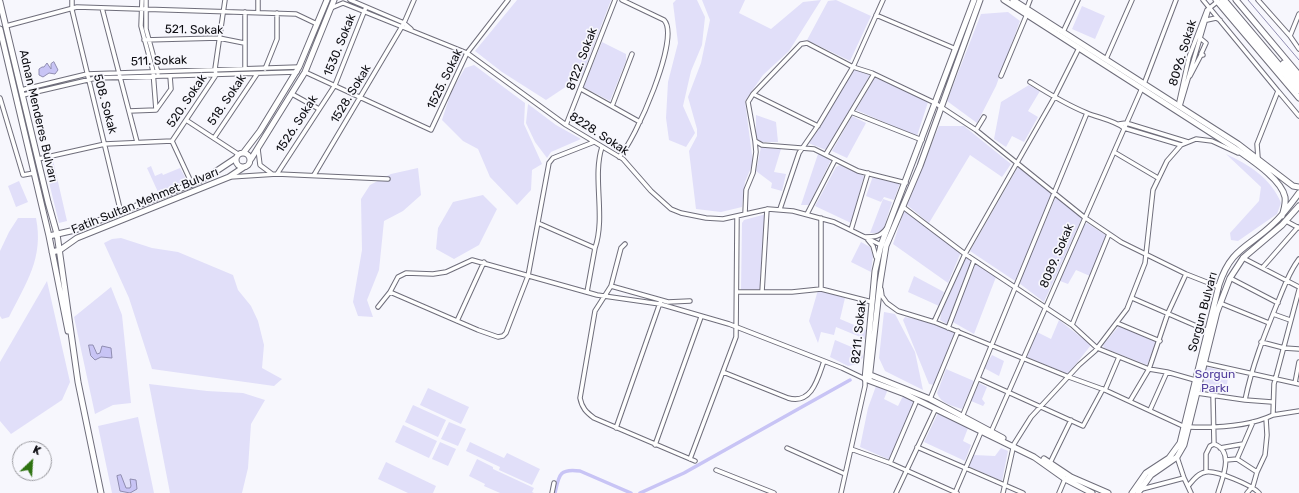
<!DOCTYPE html>
<html>
<head>
<meta charset="utf-8">
<style>
	body { margin:0 }
	#map { position:relative; width:1299px; height:493px; overflow:hidden; background:#f7f7fd; font-family:Rubik,sans-serif }
	canvas { display:block }
	.north { position:absolute; left:12px; top:441px; width:40px; height:40px; box-sizing:border-box; background:#f7f7fd; border:1px solid #9a9a9f; border-radius:50%; rotate:25deg; font-size:11px; font-weight:700; line-height:16px; text-align:center; color:#0e0e13 }
	.north::after { content:''; display:block; margin:auto; width:14px; height:18px; background:#2e7211; clip-path:polygon(50% 0,100% 100%,50% 72%,0 100%) }
</style>
</head>
<body>
<div id="map">
<canvas width="1299" height="493"></canvas>
<div class="north">K</div>
</div>
<script>
const c = document.querySelector('canvas').getContext('2d');
c.lineJoin = 'round';
function fillPath(path, color) { c.fillStyle = color; c.fill(path, 'evenodd'); }
function stroke(path, color, width, dash) { c.strokeStyle = color; c.lineWidth = width; c.lineCap = dash ? 'butt' : 'round'; c.setLineDash(dash || []); c.stroke(path); }
function label(font, color, halo, rows, align = 'center') {
  c.font = font + ' Rubik,sans-serif'; c.lineWidth = 3.5; c.setLineDash([]); c.textBaseline = 'middle'; c.strokeStyle = halo; c.fillStyle = color; for (const [text, x, y, turn = 0] of rows) {
    c.save(); c.translate(x, y); c.rotate((+turn || 0) * Math.PI / 180); c.textAlign = isNaN(turn) ? turn : align; if (halo) c.strokeText(text, 0, 0); c.fillText(text, 0, 0); c.restore();
  }
}
const green = new Path2D(`
	M517,0H611L582,76L546,100L502,72L475,51Z
	M676,0H697L705,17L702,45L691,71L683,106L695,133L686,147L669,140L666,118L668,82L678,43L673,3Z
	M702,0H745L739,13L771,29L803,2L821,0L789,51L763,75L745,101L753,163L745,182L742,207L721,212L696,209L689,151L697,136V129L688,97L701,63L710,20Z
	M836,0L871,16L850,61L807,40L828,1Z
	M1082,6L1105,16L1095,39L1072,29Z
	M1008,12L1020,21L996,86L977,123L947,101L981,14Z
	M602,42L626,54V61L610,101L583,87Z
	M474,65L525,103L524,124L542,164L532,170L531,190L517,205L490,177L478,149L463,141L442,120L451,92L465,68Z
	M853,69L870,75L826,150L808,143L820,127Z
	M875,77L928,102L917,136L856,110Z
	M1029,85L1040,91L1028,111L1038,117L1024,142L1012,136L1006,147L994,139L1001,102Z
	M528,104L556,125L581,139L551,152L547,158L535,142L526,123Z
	M756,115L776,122L778,142H761L756,138Z
	M852,116L866,123L847,158L832,151Z
	M939,126H964L1011,164L1002,177L970,155L929,223L907,205Z
	M761,147L781,149L774,172L786,174L782,191L771,188L772,183L756,171Z
	M818,154L831,160L809,205H801Z
	M1226,154C1248,164 1272,179 1281,203L1277,214L1238,241L1231,240L1230,233L1259,201L1261,187Z
	M53,160L67,221L59,223L44,162Z
	M840,165L864,176L851,223L815,206L836,167Z
	M151,166L155,176L162,173L163,175L180,168L185,177L184,182L158,192L147,168Z
	M1018,167L1052,193L1015,281L970,251Z
	M418,168L421,195L403,211L384,221L379,270L367,300L373,317L358,316L353,302L362,250L361,199L370,185L391,174Z
	M873,176L900,183L894,200L884,197L881,202L866,196Z
	M19,181L28,202L16,207L8,186Z
	M483,195L497,209L479,245L454,259L436,249L438,228L453,202Z
	M1056,196L1082,218L1044,302L1019,283Z
	M883,199L892,202L883,231L880,233H870Z
	M904,211L961,252L948,283L893,244Z
	M766,214L760,290H741L742,223L744,220Z
	M18,218H36C44,258 26,283 9,317L2,319L0,316V251L9,232Z
	M1087,223L1107,236L1090,276L1076,270L1068,284L1060,281L1083,226Z
	M121,238L152,248L178,252L233,275L238,290L251,306L258,321L264,345L262,368L282,379L274,386L152,369L129,298L104,243L112,239Z
	M861,242L870,247L873,256L871,272L851,262Z
	M966,257L971,261L947,324L940,320L941,313Z
	M976,263L996,277L974,334L951,321Z
	M914,276L944,292L939,306L908,292Z
	M47,281L70,382L62,400L11,434L0,421V362Z
	M111,287L122,315L131,403L113,405L95,414L74,317Z
	M818,290L845,298L840,319L866,330L865,339L836,327L834,335L821,332L818,343L809,321Z
	M884,312L895,314L915,352L923,390L885,371L879,358Z
	M905,317L925,321L956,331L934,385L929,384L903,320Z
	M1059,320L1091,345L1068,374L1027,357L1037,332L1051,339Z
	M1119,326L1157,342L1147,365L1104,348L1103,345Z
	M835,340L861,351L863,357L858,364L848,366L830,357Z
	M992,355L1004,361L999,376L984,368Z
	M1206,367L1229,372L1225,396L1201,391Z
	M946,369L974,381L962,409C953,406 941,404 937,393Z
	M979,383L987,387L982,399L985,403L983,406L971,401Z
	M149,384L207,391L243,393L265,400L251,424L248,468L242,493H170Z
	M876,386L888,389L884,399L898,406L903,396L914,401L890,460L860,447L868,408Z
	M428,388L469,407L461,424L420,405Z
	M413,405L446,420L438,437L405,422Z
	M938,413L968,428L963,441L971,445L965,461L924,442Z
	M138,417L154,493H112L98,426Z
	M449,422L466,429L458,446L441,439Z
	M403,425L437,441L429,458L395,442Z
	M440,442L456,449L448,466L432,459Z
	M470,442L504,458L507,453L540,469L532,485L499,470L500,467L466,451Z
	M1001,448L1008,451L1002,481L968,466L974,455L995,456Z
	M477,459L493,467V469L534,488L532,492L534,493H500L484,486L485,484L469,476Z
	M386,462L436,486L433,493H408L378,479Z`);
const water = new Path2D(`
	M54,62L58,70L55,74L49,73L43,77L39,75V69L42,67H44L47,63L51,69V64Z
	M89,345H93L97,354L100,353L102,346L111,348L112,358L101,357L95,360L91,356Z
	M121,475L126,488H130L131,486L130,479L136,480L137,489L130,493L120,491L117,476Z`);
const stream = new Path2D(`
	M1248,0L1299,60`);
const canal = new Path2D(`
	M555,493C559,475 559,468 580,471L631,493
	M640,493L684,473L850,380`);
const street = new Path2D(`
	M72,0V10L121,213
	M142,0L141,26L153,71L156,110
	M146,0V29L158,73
	M350,0L404,23L411,29
	M1203,0L1278,91
	M1258,0L1290,36L1299,49
	M102,8L137,142
	M331,8L343,3L467,53L566,125L623,159L651,191L671,209L681,213L706,218L723,219L768,209L793,211L834,222L881,245
	M1027,8L1030,0
	M258,12V0
	M876,15L956,49
	M1207,20L1216,18L1220,20
	M6,26L77,7L296,14L317,24
	M1063,32L1078,0
	M1290,36L1299,14
	M144,40L219,38L244,43
	M1106,59L1132,0
	M245,69V12
	M265,69L277,39V13
	M305,72L431,130L467,53L508,0
	M1001,76L1027,14
	M1190,76L1201,55H1203L1201,54L1206,43L1200,38
	M1030,82C1049,94 1067,105 1087,113C1099,118 1113,120 1124,128L1181,145
	M1144,84L1176,0
	M581,89L640,122
	M21,90L87,74L299,67
	M292,94L319,109
	M753,94L748,102L755,141L762,145L814,149L858,171L906,183
	M23,95L96,78L297,72
	M0,98L23,175L34,173
	M612,106L632,54
	M1179,106V102L1189,57L1207,10L1217,2
	M1180,106L1209,8
	M129,111L156,110L171,89L170,76
	M851,112L922,140
	M186,120L238,154
	M1119,124L1126,123L1188,142
	M566,125L615,0
	M818,126L753,94L801,44L807,43L853,67L872,73L935,103L976,130L1084,217L1121,242L1186,274L1219,287
	M976,130L984,117
	M214,138L257,74
	M172,141L216,75L215,69L225,0
	M172,141L192,184
	M258,149L260,165L272,174
	M1114,152L1158,178
	M826,154L874,74
	M619,157C635,141 681,37 664,20L622,0
	M1258,158L1257,144L1278,91L1299,116
	M38,159L105,144L172,141
	M277,174L335,85L366,7
	M314,175L404,23L414,0
	M230,177L277,174L388,179
	M903,207L965,254L1072,325L1097,348L1149,369L1167,372L1195,380
	M780,209L799,153L819,124L853,67L883,0
	M745,214L746,190L753,173L756,152L755,141
	M807,214L835,160
	M821,218V289
	M1286,221L1299,228
	M538,223L595,248L587,292
	M851,230L868,173
	M865,237C874,237 880,237 886,229
	M868,240L873,246L876,257
	M625,244L621,248L611,286L595,311L580,398C582,408 586,412 594,418L695,461
	M595,248C606,216 592,177 602,147
	M1243,258L1299,287
	M1263,267L1298,227
	M1230,278L1278,303
	M611,286L668,302L690,301
	M881,289L882,296L887,303L898,311L934,322L1069,377L1105,390L1185,427
	M390,292L478,330L498,337L503,336L506,333L528,276L549,163L553,158L594,142
	M737,292H792L821,289L872,302
	M762,292L767,209
	M1132,298L1208,331
	M1220,303L1269,323
	M378,307L390,292L398,277L406,273L433,274L446,272L472,260L597,295L660,304L729,324L842,368L865,379V386L841,493
	M1273,314L1290,320
	M457,321L484,262
	M934,322L965,254L1054,98L1079,48
	M1117,323L1160,341
	M1072,325L1109,234
	M948,328L974,260
	M1261,342L1284,348L1299,349
	M1204,363L1299,384
	M723,372L788,398C812,405 818,378 824,361
	M979,379L1083,426L1103,389
	M1295,383L1299,362
	M1105,390L1119,357
	M1197,393L1245,400L1272,402
	M1213,396L1214,444
	M930,399L958,331
	M1245,400C1252,366 1264,336 1277,304C1284,288 1288,273 1299,259
	M1130,401L1149,369L1168,313L1186,274
	M1150,410L1167,372
	M1273,415L1299,411
	M962,417L1087,113
	M1189,427C1217,428 1248,427 1273,415L1274,384L1299,290
	M616,428L661,300
	M991,432L1142,88
	M655,445L701,317
	M917,447L1023,493
	M787,448L845,474
	M1220,448L1243,444
	M851,449L890,463L957,493
	M1177,457L1184,478
	M690,459L736,337L737,217
	M1237,459L1257,472
	M1226,460L1237,459L1253,422
	M890,463L917,400
	M1050,463L1071,420
	M716,470L774,493
	M1206,472V454L1210,446L1214,444C1235,451 1222,479 1218,493
	M1189,485C1193,480 1198,473 1206,472C1216,470 1252,485 1259,493
	M1142,489L1184,478L1191,493
	M552,493L554,483
	M896,493L935,410
	M955,493L981,432
	M1003,493L1014,444L1031,417L1079,365L1095,351L1127,309L1145,263L1153,190L1167,161L1181,145L1196,139L1212,141L1238,153
	M1059,493L1065,479
	M1247,493L1253,486L1257,472L1265,455L1267,435L1266,418`);
const secondary = new Path2D(`
	M974,0L881,245L875,271L865,379L905,394L1034,457L1065,479L1092,493
	M1004,0L1233,147C1248,158 1281,178 1285,197C1286,204 1284,210 1282,216
	M1013,0L1238,144L1293,186L1299,187
	M1216,0L1299,98
	M1236,0L1299,75
	M0,2L48,202L57,234L78,382L101,493
	M0,29L49,236L68,331
	M244,152L260,131L299,67L327,0
	M236 160a7 7 0 1 1 14 0a7 7 0 1 1-14 0Z
	M251,159L305,72L334,0
	M49,236L75,230L192,184L209,176L236,158
	M52,252L60,250L77,238L229,177L244,167
	M868,374L930,399L1003,438
	M869,380L880,283L886,246L920,166L980,0
	M1044,459L1071,477L1108,493
	M1132,493L1146,473L1169,458L1180,443L1219,285C1231,248 1248,248 1273,224C1283,215 1291,204 1299,193
	M1138,493L1151,475L1177,457L1184,445L1217,312L1230,278L1243,258L1282,225L1299,206`);
const highway = new Path2D(`
	M1223,0L1299,90
	M1284,64L1299,82`);
const streetNames = [
	["521. Sokak",194,30,1],
	["1530. Sokak",340,45,-68],
	["8096. Sokak",1183,53,-73],
	["8122. Sokak",582,59,-69],
	["511. Sokak",159,61,-2],
	["1525. Sokak",445,79,-64],
	["1528. Sokak",351,94,-59],
	["518. Sokak",227,100,-56],
	["520. Sokak",187,101,-56],
	["508. Sokak",105,104,75],
	["Adnan Menderes Bulvarı",38,116,77],
	["1526. Sokak",297,124,-57],
	["8228. Sokak",599,134,33],
	["Fatih Sultan Mehmet Bulvarı",145,201,-22],
	["8089. Sokak",1057,256,-67],
	["Sorgun Bulvarı",1203,312,-75],
	["8211. Sokak",859,332,-84]
];
const parkNames = [
	["Sorgun",1215,375],
	["Parkı",1215,389]
];
fillPath(green, '#e1dff9');
fillPath(water, '#c8c4f5');
stroke(water, '#908db1', 1);
stroke(stream, '#908db1', 1);
stroke(canal, '#c8c4f5', 3.5);
stroke(street, '#6f6e7b', 5.5);
stroke(secondary, '#6f6e7b', 7);
stroke(highway, '#6f6e7b', 9);
stroke(street, '#fff', 3.5);
stroke(secondary, '#fff', 5);
stroke(highway, '#fff', 7);
label('12px', '#0e0e13', '#f7f7fd', streetNames);
label('12px', '#54419d', '#f7f7fd', parkNames);
</script>
</body>
</html>
